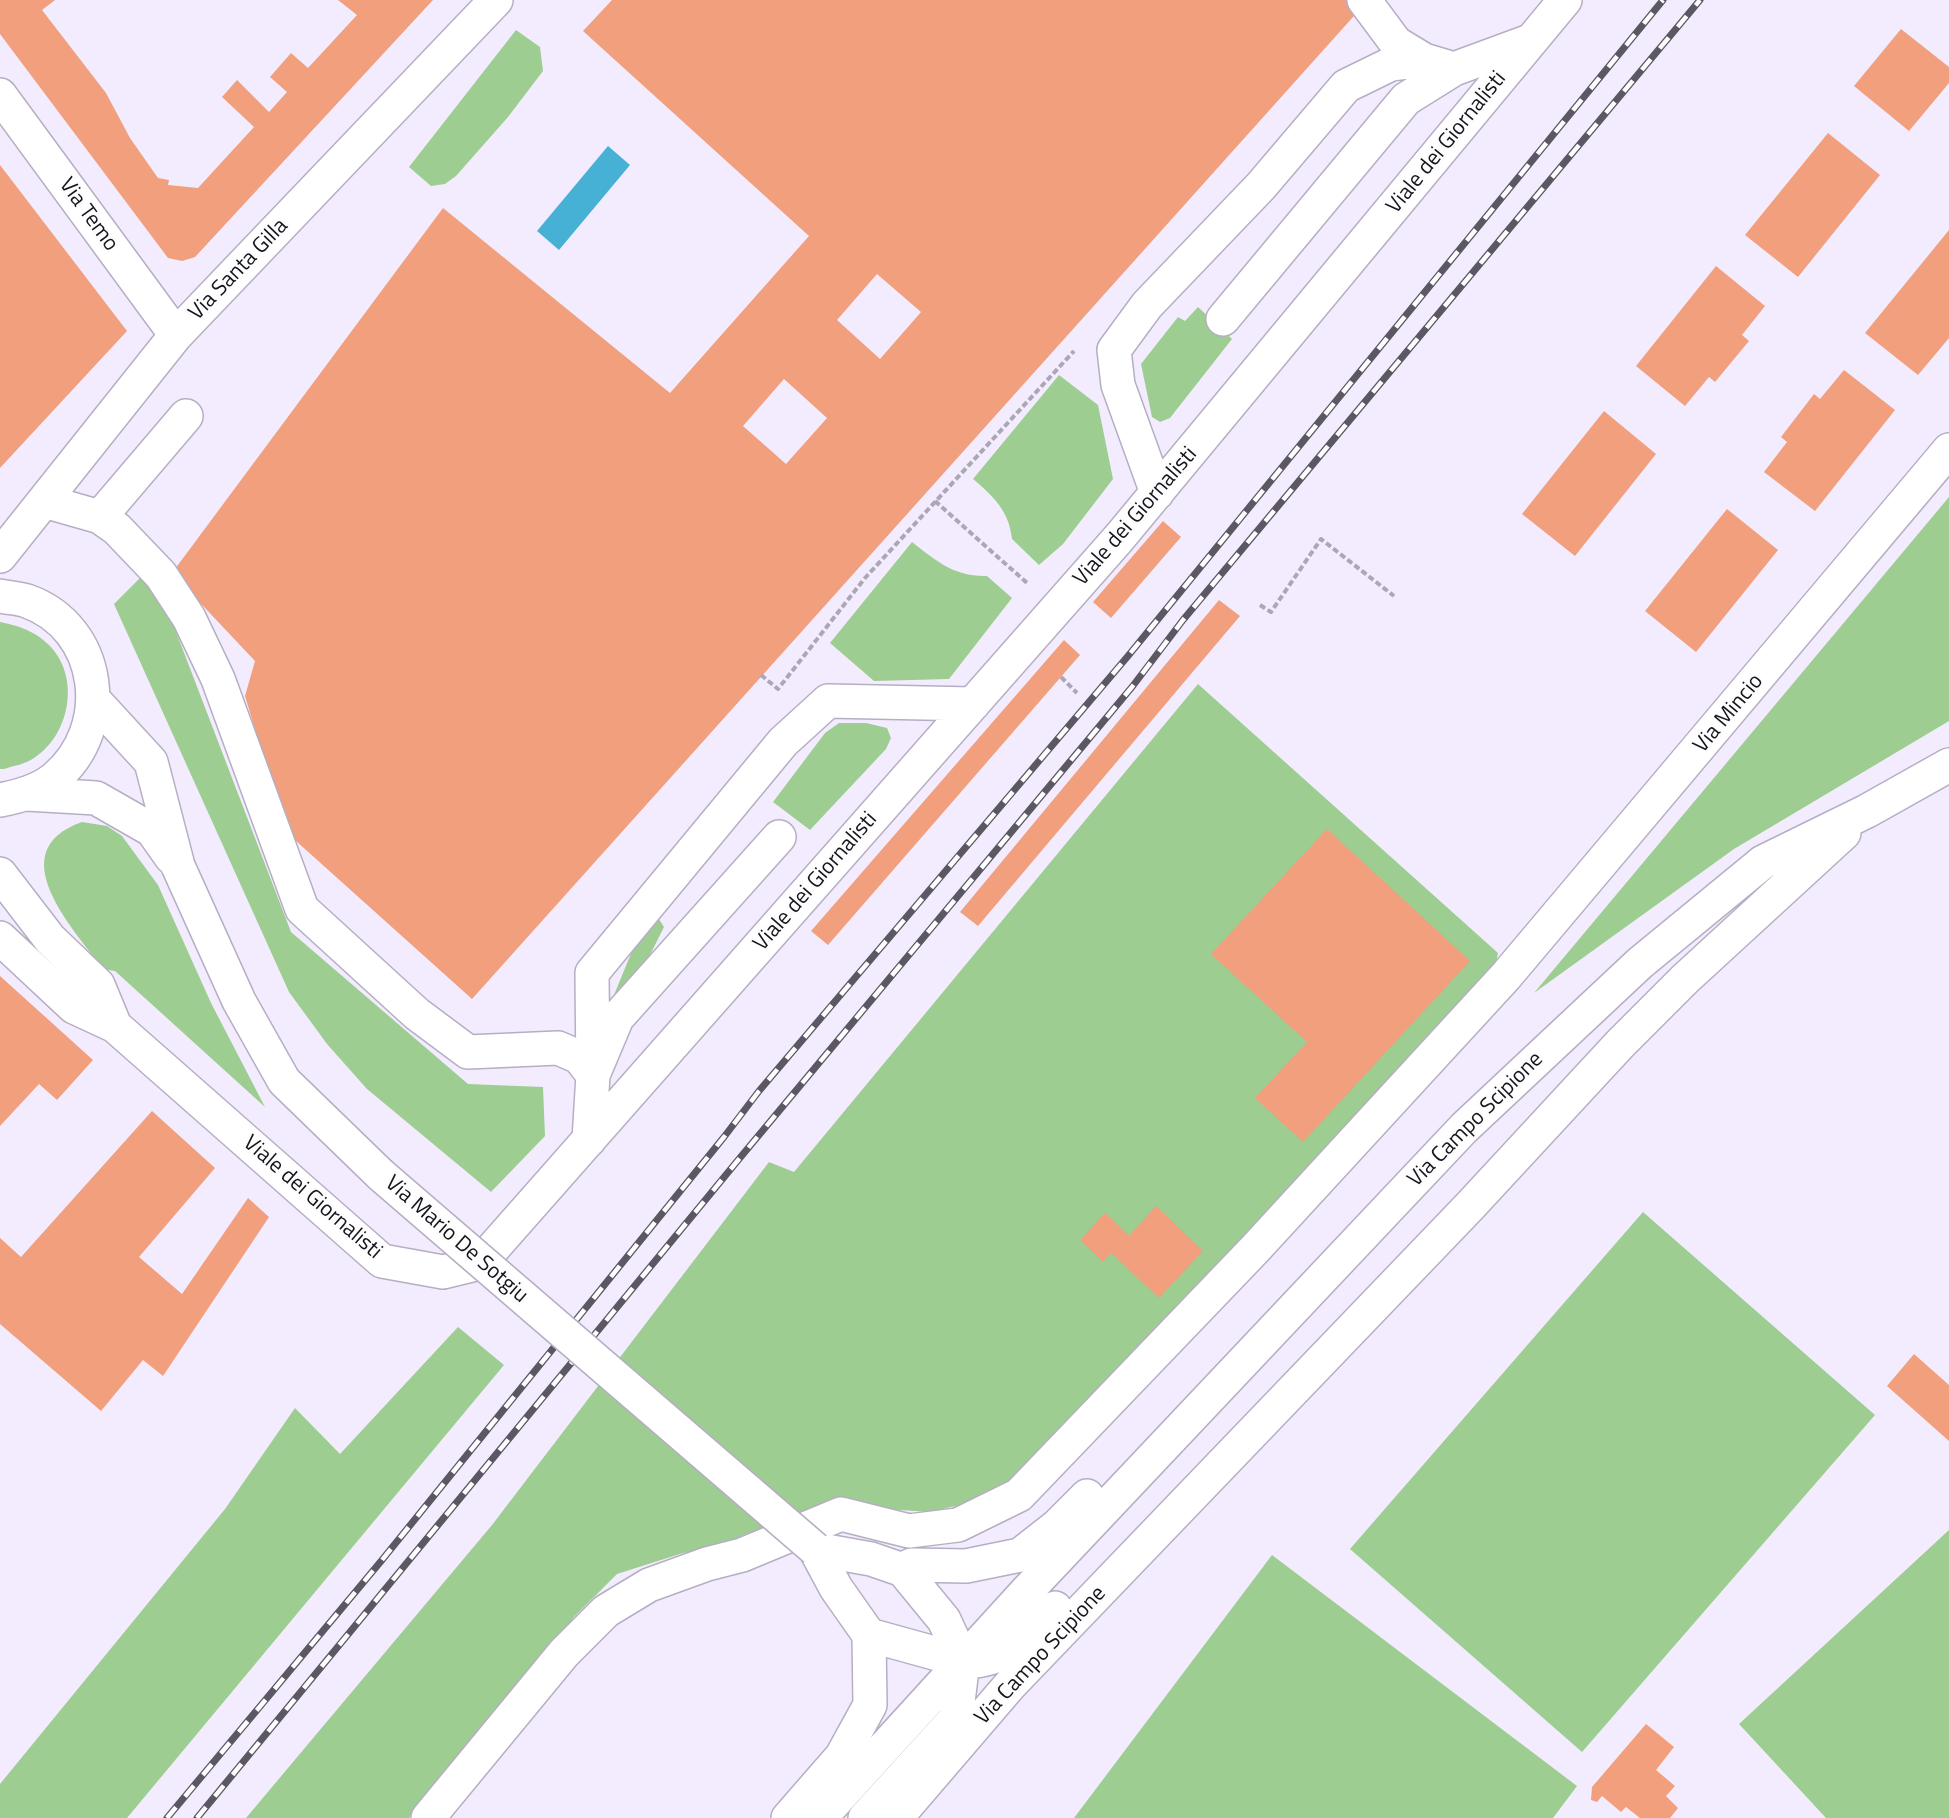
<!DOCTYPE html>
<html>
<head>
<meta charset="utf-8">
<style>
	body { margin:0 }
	canvas { display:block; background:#f3ecfe }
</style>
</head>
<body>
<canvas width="1949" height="1818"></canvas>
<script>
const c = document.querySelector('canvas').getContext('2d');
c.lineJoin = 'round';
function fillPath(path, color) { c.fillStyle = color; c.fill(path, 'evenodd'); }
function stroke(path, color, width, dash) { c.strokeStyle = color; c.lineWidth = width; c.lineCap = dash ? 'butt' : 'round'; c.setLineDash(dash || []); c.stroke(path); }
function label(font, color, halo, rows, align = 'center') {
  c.font = font + ' "Titillium Web",sans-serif'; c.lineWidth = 6; c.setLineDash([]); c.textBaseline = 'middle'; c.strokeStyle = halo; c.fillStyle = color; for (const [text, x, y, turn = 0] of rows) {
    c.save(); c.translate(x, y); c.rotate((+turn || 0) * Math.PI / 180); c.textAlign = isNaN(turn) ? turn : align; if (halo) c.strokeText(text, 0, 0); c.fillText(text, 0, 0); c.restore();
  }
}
const green = new Path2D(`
	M516,30L540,47L543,71L508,117L456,176L445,184L431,186L409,167Z
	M1198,307L1232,339L1170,418L1160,422L1152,417L1141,364L1178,317L1185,321Z
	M1059,375L1098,405L1113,479L1063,544L1039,565L1012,539C1009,511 994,497 973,479Z
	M1949,497V721L1734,849L1534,993Z
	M912,542C936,561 955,577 987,576L1012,598L949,679L874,681L830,643Z
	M143,575L165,603L291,932L468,1084L543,1087L545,1136L491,1192L367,1089L327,1044L289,992L114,604Z
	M0,622C19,626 35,631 49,645C81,677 70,735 34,758C26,764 13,766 4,769H0Z
	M1198,684L1498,953L1495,969L1203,1285L1021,1473L993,1495L969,1503L930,1512L885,1509L744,1544L683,1553L617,1574L574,1617L529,1677L409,1818H246L492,1525L769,1162L794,1172Z
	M839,723H866L887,728L891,738L886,749L810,830L773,802L825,733Z
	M82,822L107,826L122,836L158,885L211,1003L265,1107L115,971L103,969C72,927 0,851 82,822Z
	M657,916L664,927L649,957L614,995L637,939Z
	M1643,1212L1875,1415L1582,1752L1350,1549Z
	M458,1327L504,1365L127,1818H0V1784L225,1509L295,1408L340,1454Z
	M1949,1530V1818H1826L1739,1724Z
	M1272,1555L1577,1786L1553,1818H1074Z`);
const water = new Path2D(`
	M608,146L630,165L559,250L537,231Z`);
const building = new Path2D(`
	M0,0H55L42,10L106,93L130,138L158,178L169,180L168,185L198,188L254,127L222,97L237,80L269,112L287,92L270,77L291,53L308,68L357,15L338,0H433L195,257L182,261L168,258L0,34Z
	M612,0H1354L1362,7L472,999L286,832L245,696L255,661L172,573L443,208L670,393L809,236L583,31ZM877,274L921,312L880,359L837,320ZM784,379L827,418L786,464L743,426Z
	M1901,29L1949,67V83L1909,131L1854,86Z
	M1828,133L1880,175L1798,277L1745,235Z
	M0,165L127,331L0,468Z
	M1949,230V338L1918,375L1865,333Z
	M1716,266L1765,306L1742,335L1749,341L1715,382L1709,377L1685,406L1636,366Z
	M1844,370L1895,410L1815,511L1764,472L1787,442L1781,437L1814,394L1820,399Z
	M1604,411L1656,454L1575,556L1522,514Z
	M1727,509L1778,550L1696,652L1645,611Z
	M1163,521L1181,537L1111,618L1093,602Z
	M1219,600L1240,616L978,926L960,912Z
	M1064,640L1080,655L828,945L811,931Z
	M1327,829L1470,961L1303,1142L1255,1098L1307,1042L1211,954Z
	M0,976L93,1060L57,1100L39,1084L0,1126Z
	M152,1111L215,1168L139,1257L182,1294L248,1198L269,1217L163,1376L143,1360L101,1411L0,1324V1238L21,1257Z
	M1156,1206L1203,1251L1159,1298L1111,1253L1103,1262L1080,1240L1105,1213L1129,1236Z
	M1914,1354L1949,1385V1441L1887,1386Z
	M1646,1724L1674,1747L1656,1770L1675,1786L1666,1796L1678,1808L1670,1818H1640L1626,1807L1621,1812L1602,1796L1597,1802L1591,1800L1592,1787Z`);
const path = new Path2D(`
	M935,501L1027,583
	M1260,605L1271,612L1321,539L1394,596
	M761,675L778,689L865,578L1074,351
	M1061,677L1077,693`);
const minor = new Path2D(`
	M1364,0L1396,43L1424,60L1454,69L1530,41
	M0,95L176,335
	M1223,319L1406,99L1454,69
	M1157,493L1118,385L1114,350L1147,305L1261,186L1346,86L1391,64L1424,60
	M44,501L100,517L186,416
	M100,517L117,529L161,575L189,618L218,679L302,909L417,1014L468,1052L558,1048L579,1057L593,1075
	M0,556L176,335L496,0
	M0,596C9,598 19,598 27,601C103,628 114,729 55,778C39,791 20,796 0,800
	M94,700L151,762L178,866
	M27,794L96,798L152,830L171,857
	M0,874L50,939L98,985L115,1026L382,1261L443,1272L480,1263L1119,538L1565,0
	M0,938L74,1007L115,1026
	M593,1075L592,973L783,742L828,701L973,704
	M589,1140L593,1075L617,1018L779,837
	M815,1549L836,1588L869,1635L963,1661C1003,1664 1029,1635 1055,1608
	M815,1549L871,1559L903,1570L944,1620L963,1661L956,1718L865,1818
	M903,1570L911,1565L966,1566L1020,1555L1057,1526L1087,1496
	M428,1818L564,1653L606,1611L649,1585L707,1564L742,1555L841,1514L909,1531L958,1525L1019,1495L1255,1249L1506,976L1949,450
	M788,1818L842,1756L870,1705L869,1635
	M820,1818L1026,1592L1464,1128L1640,963L1763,862L1867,811L1949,765
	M896,1818L1010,1685L1470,1206L1620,1044L1685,979L1844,833`);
const rail = new Path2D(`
	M167,1818L382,1560L724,1137L759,1091L1128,656L1663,0
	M197,1818L739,1159L1132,687L1183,620L1700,0`);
const minorBridge = new Path2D(`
	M178,866L239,1001L284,1081L381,1175L815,1549`);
const streetNames = [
	["Viale dei Giornalisti",1447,143,-51],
	["Via Temo",88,215,54],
	["Via Santa Gilla",239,270,-46],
	["Viale dei Giornalisti",1136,517,-49],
	["Via Mincio",1729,714,-50],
	["Viale dei Giornalisti",816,882,-49],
	["Via Campo Scipione",1476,1120,-45],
	["Viale dei Giornalisti",312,1198,41],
	["Via Mario De Sotgiu",456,1240,41],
	["Via Campo Scipione",1041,1656,-47]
];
fillPath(green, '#9ecd91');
fillPath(water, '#46b1d4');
fillPath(building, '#f19f7d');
stroke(minor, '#b6aec3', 36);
stroke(path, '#aca6b5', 4, [6, 3]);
stroke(minor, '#fff', 33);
stroke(rail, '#5c5863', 7);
stroke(rail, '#fdfdfd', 4.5, [14]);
stroke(minorBridge, '#b6aec3', 36, []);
stroke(minorBridge, '#fff', 33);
label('22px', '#16131b', '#fdfdfd', streetNames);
</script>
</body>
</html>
